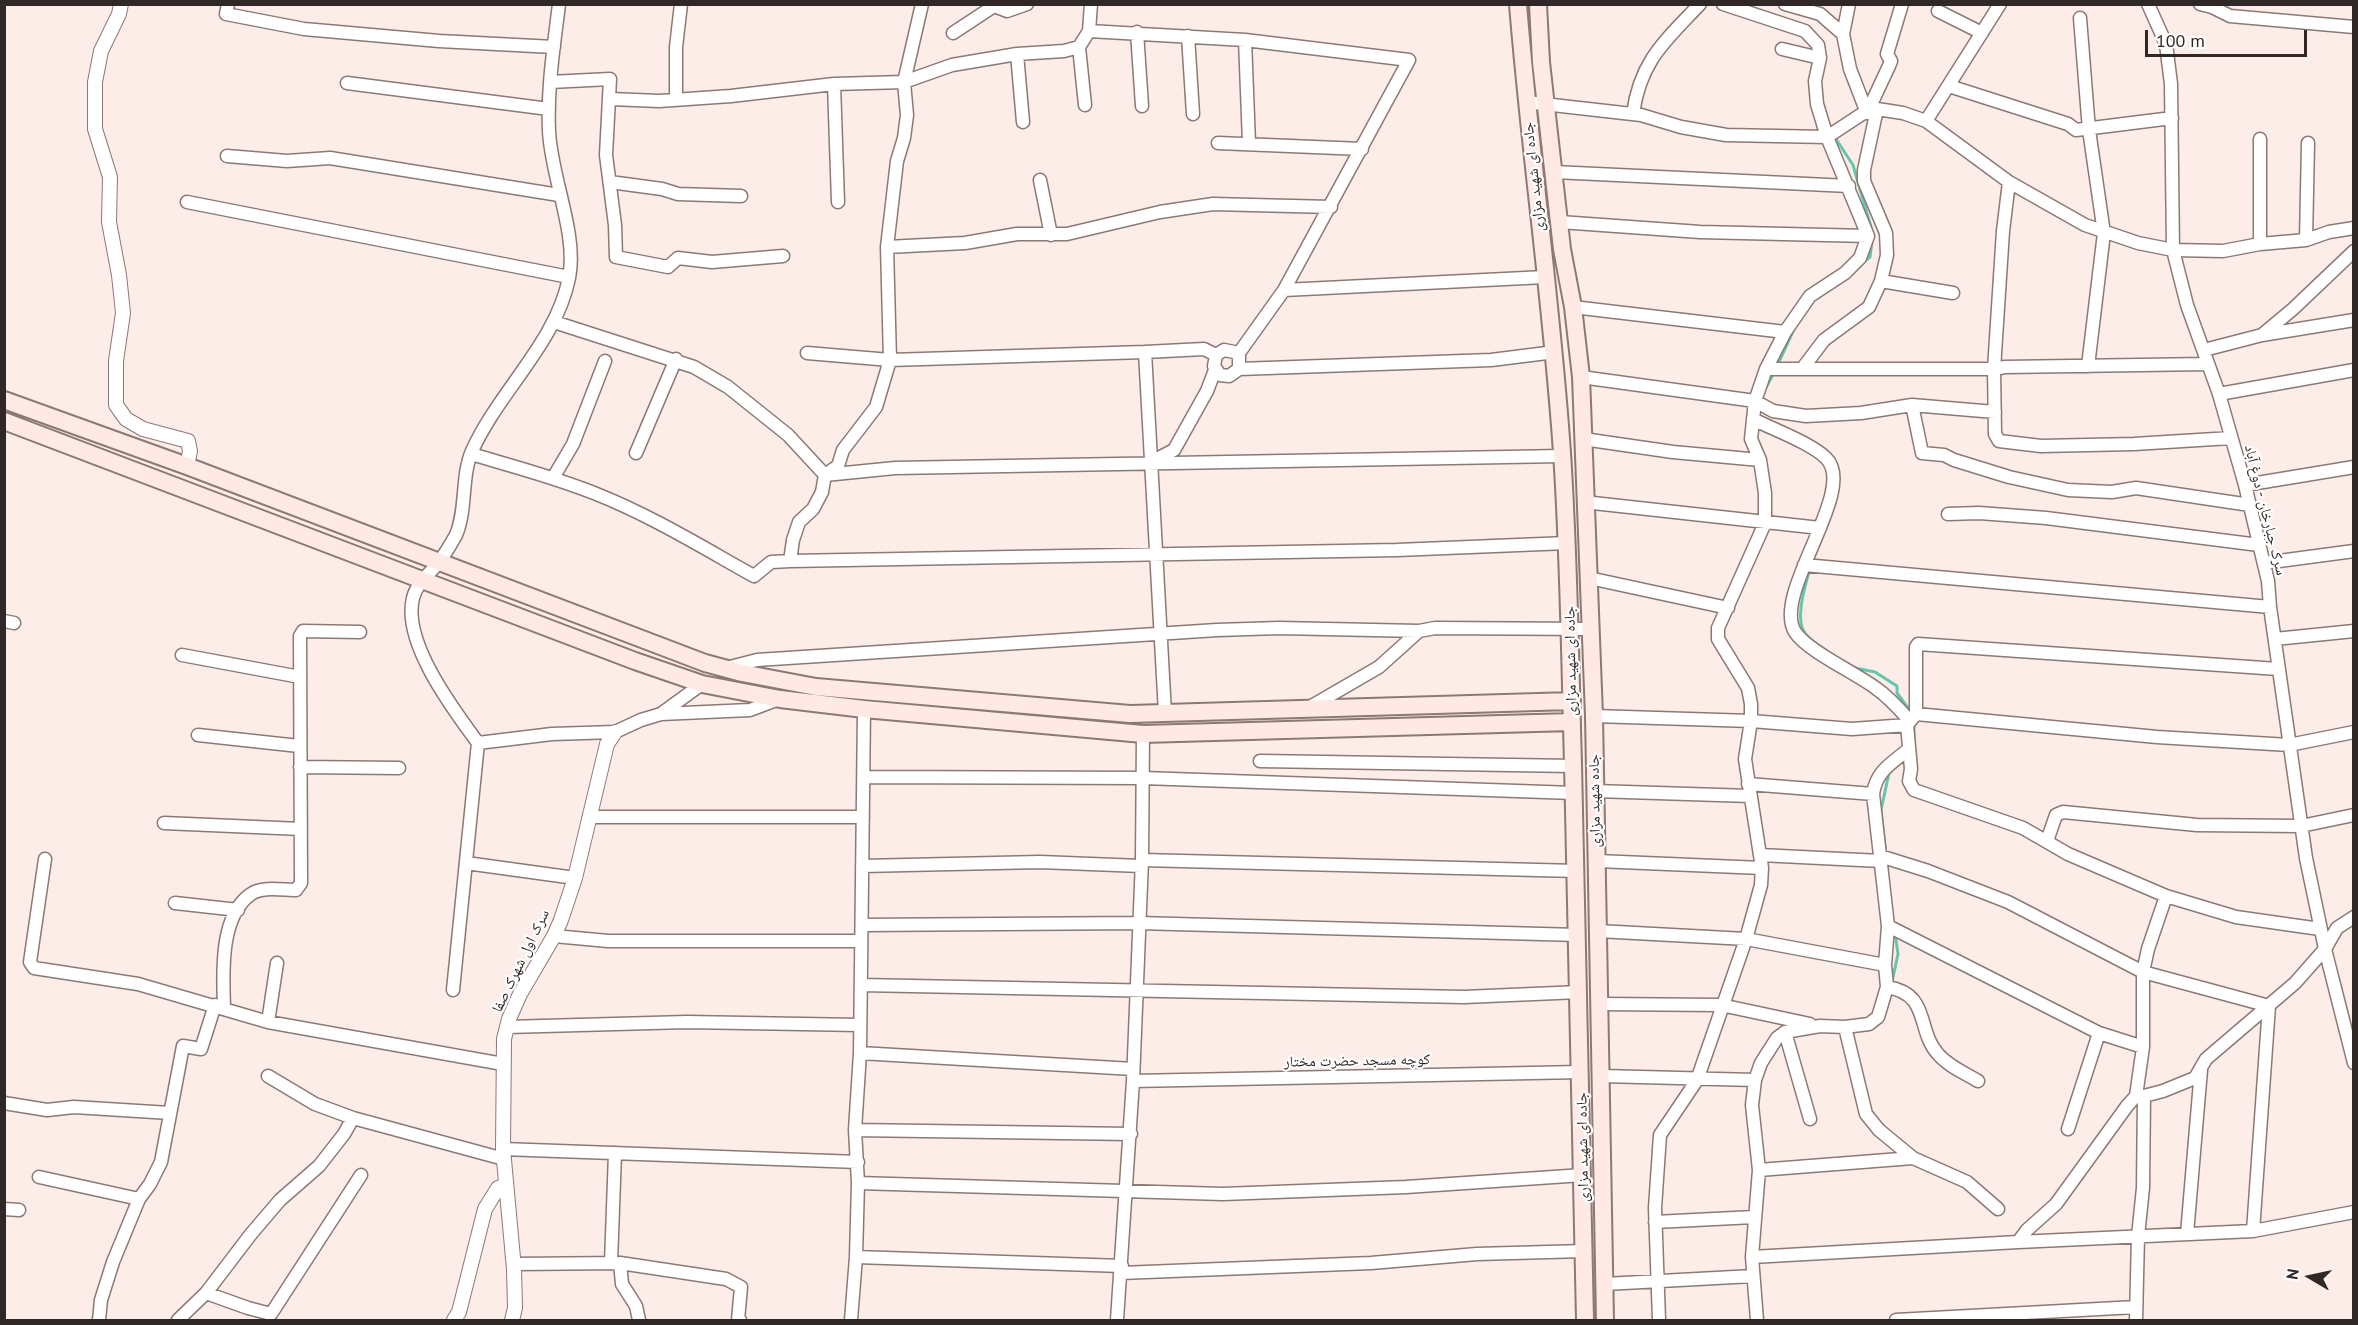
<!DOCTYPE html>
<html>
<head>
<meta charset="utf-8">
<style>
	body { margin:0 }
	#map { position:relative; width:2358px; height:1325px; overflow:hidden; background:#fdede8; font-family:"PT Sans",sans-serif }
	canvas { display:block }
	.frame { position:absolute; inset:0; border:6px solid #302826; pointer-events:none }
	.north { position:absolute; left:2280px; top:1247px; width:60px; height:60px; -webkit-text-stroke:4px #fefefe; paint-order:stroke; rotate:279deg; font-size:16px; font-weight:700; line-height:24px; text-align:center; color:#302826 }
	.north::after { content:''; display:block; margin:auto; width:21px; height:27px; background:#302826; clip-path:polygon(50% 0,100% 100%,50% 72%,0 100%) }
	.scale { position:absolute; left:2145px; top:30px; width:162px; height:27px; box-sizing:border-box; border:3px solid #302826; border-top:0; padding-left:8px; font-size:18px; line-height:21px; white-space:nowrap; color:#302826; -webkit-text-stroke:4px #fefefe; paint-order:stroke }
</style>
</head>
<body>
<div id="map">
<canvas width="2358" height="1325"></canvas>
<div class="frame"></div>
<div class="north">N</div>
<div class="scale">100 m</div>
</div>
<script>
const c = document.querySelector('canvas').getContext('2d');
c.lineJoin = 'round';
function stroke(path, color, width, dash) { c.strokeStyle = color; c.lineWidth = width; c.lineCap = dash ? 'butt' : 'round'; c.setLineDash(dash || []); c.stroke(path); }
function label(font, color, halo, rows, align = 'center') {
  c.font = font + ' "PT Sans","Noto Naskh Arabic",sans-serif'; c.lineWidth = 4.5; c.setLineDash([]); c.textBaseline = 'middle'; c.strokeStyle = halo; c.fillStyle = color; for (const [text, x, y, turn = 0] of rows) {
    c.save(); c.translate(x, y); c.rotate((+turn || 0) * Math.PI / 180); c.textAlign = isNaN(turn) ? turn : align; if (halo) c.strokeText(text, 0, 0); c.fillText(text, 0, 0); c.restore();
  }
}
const stream = new Path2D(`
	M1834,136L1853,165L1873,234
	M1862,263L1870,257L1872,241
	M1778,364L1795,327
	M1764,391L1774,373
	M1810,568C1806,584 1794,619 1805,633C1810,640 1820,646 1827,651
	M1855,668L1875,672L1897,686V693L1911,712
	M1914,721V739
	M1886,855L1881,810L1889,773
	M1892,982L1898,954L1895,933`);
const minor = new Path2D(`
	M228,4L226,14L304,29L439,41L554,47
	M1785,4L1820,14L1843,34L1850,69L1867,113
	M2148,4L2166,44L2171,84L2173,250L2187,305L2219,394L2245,485L2268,581L2270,607L2306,858L2325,949L2354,1063
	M2200,4L2212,7L2230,16L2354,27
	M1938,11L1982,33
	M2080,18L2089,130L2104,233L2088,366
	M1089,31L1245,40L1409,60L1284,290L1239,353
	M1137,32L1142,106
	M953,33L994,6L1007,11L1027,4
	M1843,34L1849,4
	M1188,36L1193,114
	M1245,40L1249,143
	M1079,47L1085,105
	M1782,49L1820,58
	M1017,54L1023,122
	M550,82L610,79L606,155L615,225L616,257L668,267L678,258L712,262L783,256
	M347,83L549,109
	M834,84L838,202
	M1949,86L2068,124L2076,130L2172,118
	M611,99L659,101L731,96L834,84L904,82L952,65L1017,54L1064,51L1079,47L1089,31L1091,4
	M676,99V47L681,4
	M1526,102L1641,115L1681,127L1726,135L1827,137L1862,114L1877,109L1903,113L1926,121L2009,182L2085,225L2138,243L2173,250L2223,251L2260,244L2306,240L2329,232L2354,228
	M1867,113L1889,66L1891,61L1887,54L1902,4
	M1633,114C1640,61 1665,41 1700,4
	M1926,121L2000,4
	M2260,139V244
	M1218,143L1362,149
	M227,156L287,161L330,158L559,195
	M1554,172L1849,186
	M1040,180L1051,235
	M610,182L662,189L678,194L741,196
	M2009,182L2003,231L1994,369L1995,434L1999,441L2041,446L2134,444L2231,438
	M187,202L569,277
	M1560,222L1700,232L1868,236
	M2306,240L2308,143
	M887,247L965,243L1017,234H1067L1160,212L1213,204L1331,207
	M1881,281L1953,293
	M1284,290L1545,277
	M1573,307L1785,332
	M554,322L694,367L728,387L788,435L825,475
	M2263,334L2293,309L2354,251
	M1224,350L1239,353V369L1229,376L1220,375L1214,366L1216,355Z
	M2204,350L2262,335L2354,320
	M1145,352L1165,713
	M807,353L890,360L1145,352L1204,349L1216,355
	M1239,369L1491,360L1555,352
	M1766,369H1994L2005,367L2207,364
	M1802,369L1824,340L1869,307L1881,281L1887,255L1886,233L1864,181V170L1877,109
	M1581,377L1755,401L1773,411L1806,416L1861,413L1912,405L1995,412
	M2219,394L2354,370
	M1912,405L1922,453L1944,455L1954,460L2009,477L2068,490L2112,492L2136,488L2250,505
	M1753,419C1772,429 1811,443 1826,458C1859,490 1771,593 1795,632C1807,651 1858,674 1877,689C1890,698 1900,710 1910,721
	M1583,439L1673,452L1760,460
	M636,453L676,359
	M471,454C512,466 554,477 594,493C650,515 702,547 754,576L771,562L790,561L1397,550L1567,543
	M1155,460L1174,450L1207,391L1215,370
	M825,475L895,468L1562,456
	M553,478L573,444L605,361
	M2245,485L2354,467
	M1584,502L1820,528
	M1948,514L1979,513L2046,518L2259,545
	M790,561L793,540L799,522L813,509L822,492L825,475L838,466L843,450L876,407L890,360L887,247L897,161L904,138L907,115L904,82L922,4
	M2264,563L2354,551
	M1804,565L2270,607
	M1589,578L1728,608
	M4,621L14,623
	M2275,639L2354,631
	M182,655L300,677
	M726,668L757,660L1217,630L1279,628L1419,631
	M2278,669L1918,644L1916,647V714L1907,725L1911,769L1909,781L1914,790L2023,828L2068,854L2166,896L2236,917L2320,929
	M1310,707L1379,667L1419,631L1435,628L1591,629
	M662,713L702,684
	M1916,714L2157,737L2289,745L2354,732
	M1594,716L1751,721L1852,729L1907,725
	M198,735L299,746
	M478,743L552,734L615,732L641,720L661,714L750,710L779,699
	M1260,761L1573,766
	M300,767L399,768
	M864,777L1143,778L1574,793
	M1748,784L1873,794
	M1595,791L1750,796
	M589,817H863
	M164,823L301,829
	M2047,841L2056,815L2063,812L2197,825L2301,826L2354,815
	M1760,855L1881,861
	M1880,856L1928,871L2008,902L2143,972L2269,1006L2253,1231
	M45,859L30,962L34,968L138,984L268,1022L503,1064
	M1142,860L1577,871
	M1597,861L1762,868
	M466,863L575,878
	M862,866L1040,862L1141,866
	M175,903L238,910
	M862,925L1138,923L1578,935
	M1888,926L2099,1033L2143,1047
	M1598,931L1746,939L1885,965
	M554,936L608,941H861
	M861,985L1464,997L1580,992
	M1887,987C1931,994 1916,1030 1938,1054C1948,1066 1965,1073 1978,1081
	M453,990L478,743C453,709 402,642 413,598C417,582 430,574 439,562C445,554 451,544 456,535C467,509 461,476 472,451C499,391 556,343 569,278C578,235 551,177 549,131C547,88 554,46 559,4
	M1600,1004L1721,1005L1810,1024
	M224,1008C223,975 219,916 251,894C262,886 283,890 296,890L301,883L300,636L303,631L360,632
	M268,1022L277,963
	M507,1027L687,1022L860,1025
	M1845,1027L1866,1114L1879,1130L1913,1158L1967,1182L1998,1209
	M1785,1032L1810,1119
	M860,1053L1133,1069
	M268,1076L315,1104L353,1118L504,1159
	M1602,1076L1755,1080
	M1133,1081L1581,1072
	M2136,1096H2144L2163,1091L2195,1078L2206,1059L2295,983L2325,949L2337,928L2354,917
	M4,1103L47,1110L74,1107L170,1113
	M2068,1129L2099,1033
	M855,1130L1131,1134
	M503,1149L858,1162
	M1759,1170L1913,1158
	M39,1177L139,1199
	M858,1183L1223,1194L1406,1187L1583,1175
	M4,1209L19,1210
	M1655,1222L1754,1217
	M2187,1234L2201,1070
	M2018,1242L2253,1231L2354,1212
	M856,1257L1122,1266
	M1752,1257L2018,1242L2027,1230L2056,1204L2127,1106L2136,1096L2143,1047V972L2148,949L2166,896
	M611,1263L615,1153
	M620,1263L622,1284L636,1306L639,1320
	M514,1264L620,1263L726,1279L741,1287L738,1320H740
	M1121,1273L1371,1263L1477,1254L1584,1251
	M1605,1284L1753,1276
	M206,1293L248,1308L271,1314L361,1175
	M99,1320L101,1300L113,1262L139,1199L150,1184L161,1162L183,1046L201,1049L215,1005
	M178,1320L206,1293L251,1234L280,1200L319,1166L344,1134L353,1118
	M851,1320L856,1257L858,1183L855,1130L860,1053L864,709
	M1117,1320L1133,1081L1142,860L1143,734
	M1659,1320L1655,1208L1660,1135L1697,1080L1746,939L1761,885L1762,868L1745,759L1751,721V704L1748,688L1718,639V628L1765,523V493L1760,460L1751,439L1755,401L1766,369L1785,332L1810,296L1845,273L1860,258L1868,236L1827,137L1817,104L1815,81L1820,58L1818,45L1805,31L1723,4
	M1757,1320L1752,1257L1759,1170L1752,1105L1755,1080L1761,1063L1777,1038L1785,1032L1820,1026L1845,1027L1869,1024L1878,1017L1887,987L1885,965L1888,926L1873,794C1876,771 1892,763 1909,749
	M1896,1320L2136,1307
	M2136,1320L2138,1236L2143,1188L2144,1096`);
const tertiary = new Path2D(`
	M121,4L119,14L101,51L95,82V129L110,177L109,222L119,275L123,313L116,361V405L126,419L143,429L188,441L190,451L187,466
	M454,1320L459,1312L485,1209L498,1188L506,1185
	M512,1320L515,1308L514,1269L503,1149L504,1039L509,1019L520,994L554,936L561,920L575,878L607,744L615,732`);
const secondary = new Path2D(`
	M1518,4C1530,154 1552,303 1562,453C1569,556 1570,660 1573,764C1578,950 1582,1135 1585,1320
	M1538,4L1541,62L1562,249L1573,307L1581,377L1594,716L1605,1320
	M4,400L187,466L705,663L742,673L816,687L1130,714L1572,701
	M4,421L635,661L702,684L780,699L864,709L1143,734L1572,722`);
const streetNames = [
	["جاده ای شهید مزاری",1534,177,-96],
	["سرک جبارخان - دوغ آباد",2265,510,76],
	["جاده ای شهید مزاری",1571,661,-91],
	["جاده شهید مزاری",1595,801,-91],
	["سرک اول شهرک صفا",521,961,-64],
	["کوچه مسجد حضرت مختار",1357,1061,-1],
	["جاده ای شهید مزاری",1583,1147,-91]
];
stroke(stream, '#62c7ae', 3);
stroke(minor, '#8b7974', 15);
stroke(tertiary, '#8b7974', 16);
stroke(secondary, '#8b7974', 20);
stroke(minor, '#fff', 12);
stroke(tertiary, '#fff', 14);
stroke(secondary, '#fee9e4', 16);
label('15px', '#302826', '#fefefe', streetNames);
</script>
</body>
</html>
